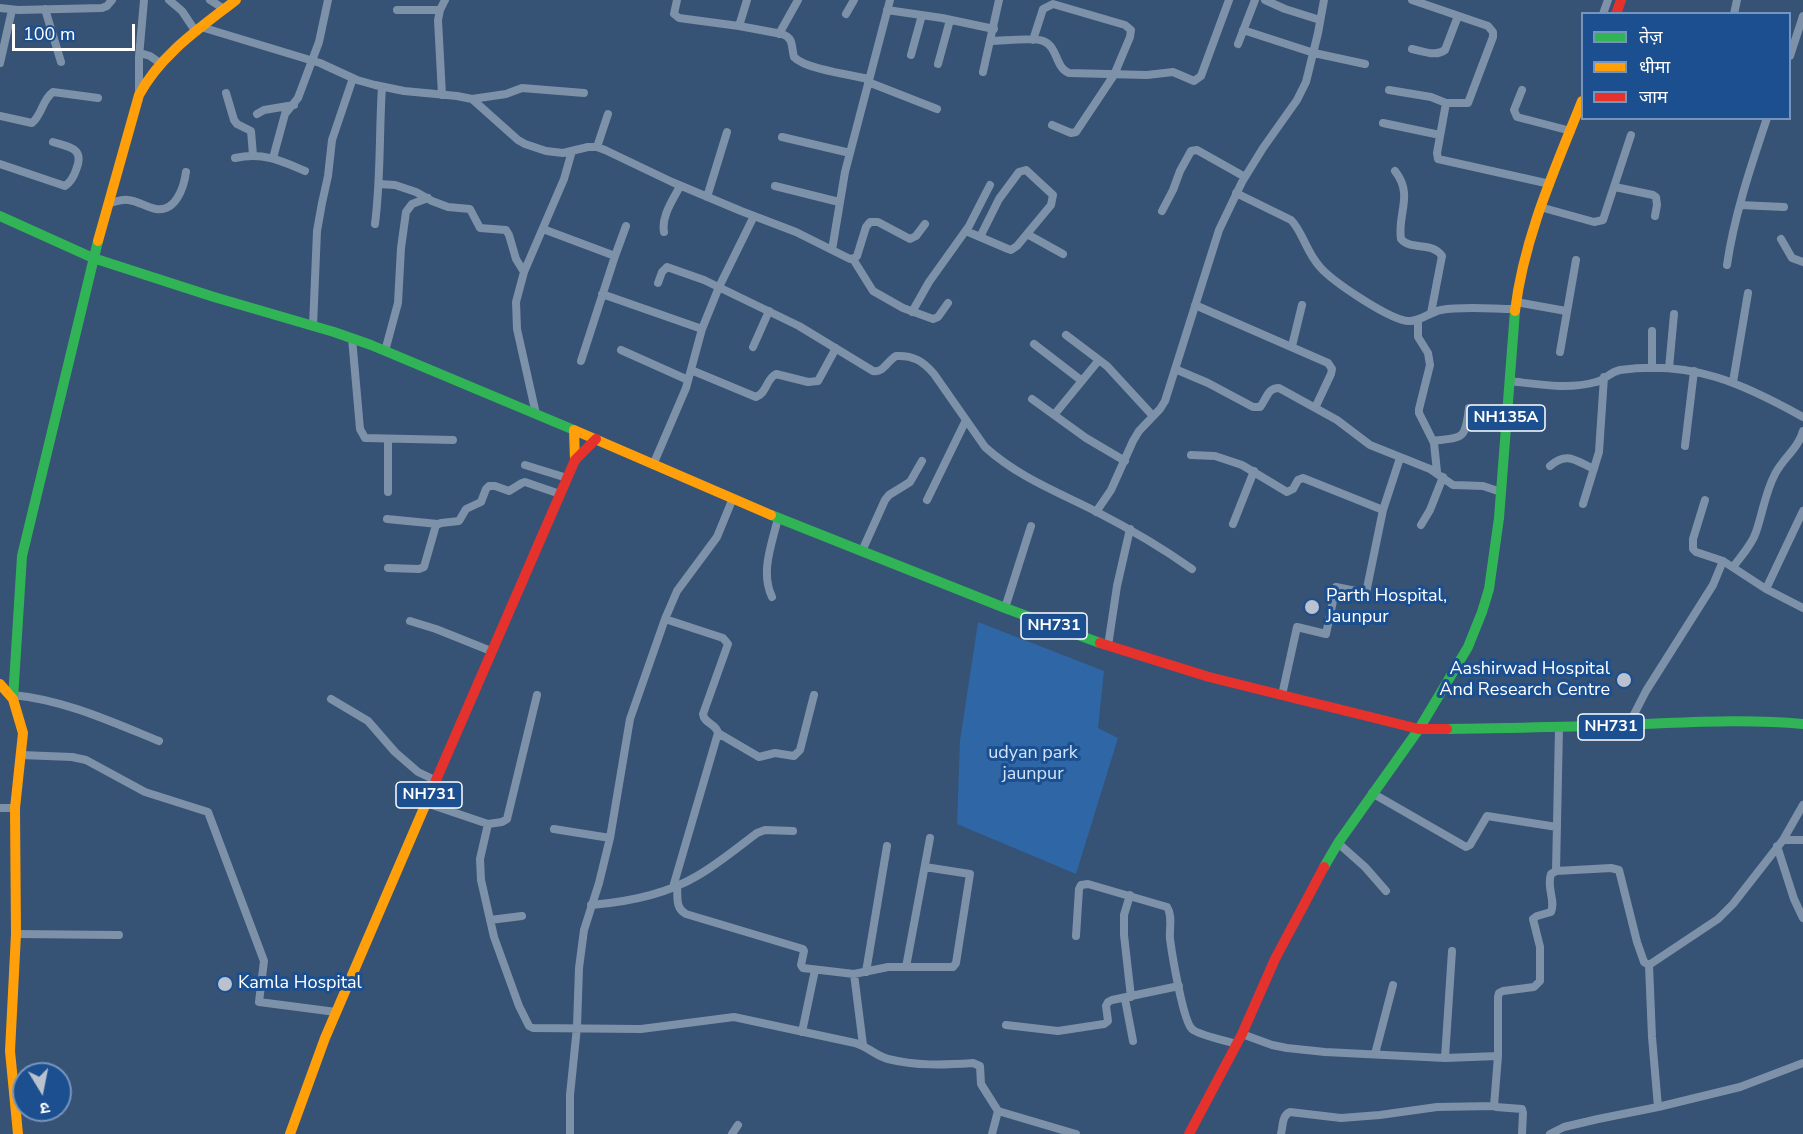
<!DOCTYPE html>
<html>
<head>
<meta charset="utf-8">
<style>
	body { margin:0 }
	#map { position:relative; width:1803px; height:1134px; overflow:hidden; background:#365274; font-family:"Nunito Sans","Noto Sans Devanagari",sans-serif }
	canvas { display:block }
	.legend { position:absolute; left:1581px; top:12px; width:210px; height:108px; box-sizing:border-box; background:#1b4f8f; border:2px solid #7695bc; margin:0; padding:8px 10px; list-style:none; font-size:18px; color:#fff }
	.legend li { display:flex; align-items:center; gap:12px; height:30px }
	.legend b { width:30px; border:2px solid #7695bc }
	.north { position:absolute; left:12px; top:1062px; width:60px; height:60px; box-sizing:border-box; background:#1b4f8f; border:2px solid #7695bc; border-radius:50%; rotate:170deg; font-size:16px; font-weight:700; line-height:24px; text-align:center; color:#fff }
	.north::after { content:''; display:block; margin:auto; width:21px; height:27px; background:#b9c2ce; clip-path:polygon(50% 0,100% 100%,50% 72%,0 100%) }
	.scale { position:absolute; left:12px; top:24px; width:123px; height:27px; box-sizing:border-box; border:3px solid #fff; border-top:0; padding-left:8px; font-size:18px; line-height:21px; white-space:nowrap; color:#fff; -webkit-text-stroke:4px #1b4f8f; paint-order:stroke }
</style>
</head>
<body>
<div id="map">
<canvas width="1803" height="1134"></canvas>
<ul class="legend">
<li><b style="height:8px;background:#30b455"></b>तेज़</li>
<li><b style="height:8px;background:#ff9f0a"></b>धीमा</li>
<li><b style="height:8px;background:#e5322d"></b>जाम</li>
</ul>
<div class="north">उ</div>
<div class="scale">100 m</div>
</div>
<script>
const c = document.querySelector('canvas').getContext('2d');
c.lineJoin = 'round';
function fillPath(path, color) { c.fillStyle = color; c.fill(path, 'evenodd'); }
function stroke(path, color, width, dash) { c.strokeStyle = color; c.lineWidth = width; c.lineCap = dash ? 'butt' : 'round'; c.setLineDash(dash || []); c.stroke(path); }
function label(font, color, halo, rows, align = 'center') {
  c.font = font + ' "Nunito Sans",sans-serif'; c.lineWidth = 6; c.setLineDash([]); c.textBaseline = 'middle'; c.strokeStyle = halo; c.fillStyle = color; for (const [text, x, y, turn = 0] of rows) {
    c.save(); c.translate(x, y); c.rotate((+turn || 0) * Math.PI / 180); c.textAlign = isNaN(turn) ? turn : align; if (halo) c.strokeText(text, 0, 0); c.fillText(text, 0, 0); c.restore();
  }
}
const green = new Path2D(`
	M978,622L1104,671L1098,728L1118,738L1076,874L957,824L960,741Z`);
const street = new Path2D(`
	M169,0L182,11L196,32
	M210,0L224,9
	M677,0L674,14L679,18L739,26L782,34C794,38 791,46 794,57C805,69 851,75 869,79
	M1265,0L1285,9L1320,20
	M0,8L18,10L102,8L107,6L112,0
	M45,9L61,62
	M397,10H440
	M887,10L942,18L994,29
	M846,14L854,0
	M1603,14L1608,0
	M1734,14L1737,0
	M739,26L747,0
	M201,27L320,63L357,80L375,85L404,91L457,96L472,99L518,140L525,144L546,151L563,153L588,147H597L605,150L672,182L741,211L796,232L850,259L855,258L857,256L866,227L870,222H878L910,239L916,236L925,224
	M1243,30L1314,53L1365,64
	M779,34L798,0
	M1033,40L1043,9L1053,4L1125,25L1131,30L1130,37L1114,75L1076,132L1071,133L1052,125
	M990,41C1003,41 1034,37 1043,41C1058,46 1055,68 1069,73L1147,75L1173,72L1194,81L1201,76L1229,0
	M1238,44L1255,0
	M1412,49C1423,51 1436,57 1445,50L1458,16
	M140,53L150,56L160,63
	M911,55L922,15
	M1790,56L1803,16
	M0,63L12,10
	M938,64L950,20
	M983,72L999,0
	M868,82L937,109
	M1389,90L1431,97L1446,103H1468L1493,37V32L1488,26L1412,0
	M1522,90L1514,110L1517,117L1571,131
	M226,93L234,120L237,124L251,131L253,155
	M139,94V57L144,0
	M442,95L438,20L440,10L445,0
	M472,99L506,94L522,88L584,93
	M1446,103L1437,153L1438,159L1550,184
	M257,114L264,110L294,105
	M0,116L32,123C42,115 42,100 53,92L98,98
	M1383,123L1440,135
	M782,137L850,153
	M597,147L608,114
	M235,158C262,152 280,160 305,171
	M273,158L285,114L298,98L319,42L328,0
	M0,164L65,186C71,182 74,176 76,170C85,148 70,147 53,142
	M1395,171C1414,195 1397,214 1401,239C1411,251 1432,241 1442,256L1431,313
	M379,184L395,185L416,192L432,201L448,207L470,209L480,228L506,230L509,235L516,259L524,272
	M775,186L839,202
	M1615,187L1653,195L1656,197L1657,205L1655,216
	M1236,193L1291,220C1303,232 1306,252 1320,267C1332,281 1392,322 1410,321C1421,321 1430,312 1441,310C1463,306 1492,309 1515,309
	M707,197L727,132
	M109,203C115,202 122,199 128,200C138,201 146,207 156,209C176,212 184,187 186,172
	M1740,205L1784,207
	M1540,207L1594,222L1603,220L1631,135
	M1162,211L1173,190L1180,171L1191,151L1197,150L1245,177
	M375,224C381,178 379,132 382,87
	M543,229L615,256
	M966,231L1008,249L1011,250L1017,246L1051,205L1053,195L1026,170L1019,172L999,199L980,237
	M664,232C661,216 673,200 680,186
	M1027,234L1063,254
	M1781,239L1792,258L1803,262
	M832,250L845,172L890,0
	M853,259L873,291L903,308L933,319L938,317L948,303
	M1727,265C1734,216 1751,166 1767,118
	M658,283L662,272L667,267L704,280L799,326L873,371C884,373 887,361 896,356C913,355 923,361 934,374L985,447C1018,477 1058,492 1097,512C1130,529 1161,547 1192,569
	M602,294L702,329
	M1516,302L1566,311
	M1195,305L1328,363L1332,369L1331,374L1315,408
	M912,312L929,282L969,226L990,185
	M1418,320V337L1428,353L1430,365L1419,409V413L1434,443L1437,472
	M313,326L317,231L322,203L328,176L332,140L353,78
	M1066,335L1107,366L1153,416
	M352,338L360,429L365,438L453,440
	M1034,344L1082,381
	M1292,346L1302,305
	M753,347L769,311
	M621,350L688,380
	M385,351L398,303L401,248L406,212L412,204L428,198
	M1560,352L1576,260
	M581,361L615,256L626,226
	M1652,368V331
	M1669,368L1674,314
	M1175,369L1208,383L1253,407H1260C1267,399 1267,388 1279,388L1337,420L1370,445L1430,469L1453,485L1483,486L1501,492
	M691,370L756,397C767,393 766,379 776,374L808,382L818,381L836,348
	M1509,381C1537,384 1568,390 1596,382C1605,380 1610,372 1620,370C1692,360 1742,383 1803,417
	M1733,382L1748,293
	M1032,399L1086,438L1125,461
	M536,414L517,329L516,302L524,272L564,179L572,151
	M1054,415L1099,360
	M1433,441C1464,437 1465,440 1469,408
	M1685,446L1694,371
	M1191,455L1215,456L1242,465L1287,492L1293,489L1298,480L1303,478L1383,510
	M525,465L567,478
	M653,465L686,388L702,329L719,287L754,216
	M1550,466C1567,451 1576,461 1594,469
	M388,492V439
	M927,500L966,420
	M1705,500L1693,539V549L1696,552L1723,561L1766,589L1803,608
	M1583,504L1599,452L1604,377
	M1096,512L1111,490L1133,441L1139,431L1160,409L1165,401L1219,230L1242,182L1263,148L1297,100L1306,82L1318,33L1324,0
	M387,519L438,524
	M1233,524L1254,471
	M1421,525L1430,510L1443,477
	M862,551L885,500L889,495L910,482L922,461
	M1733,567C1741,556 1752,545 1756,532C1763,512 1765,493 1775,474C1783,458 1798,449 1803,431
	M388,568L419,569L424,567L436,525L441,523L459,521L466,509L481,502L486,489L489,486H495L509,491L522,483L525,482L560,494
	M1766,589L1803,511
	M772,597C760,572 772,544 778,518
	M1005,608L1031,526
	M665,619L723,638L728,644L703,714C704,724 716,723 718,733L673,887
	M410,621L436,629L491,651
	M1108,646L1117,586L1130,529
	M13,695C65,700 112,722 159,741
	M1282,695L1297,627L1326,634L1336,587L1366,593L1383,510L1400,458
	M331,699L368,721L395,752L418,772L435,780
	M1628,726L1646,691L1713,585L1723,561
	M718,733L759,757L775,753L794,756L800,750L814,695
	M21,755L72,757L86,760L145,792L208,812L264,961L259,1002L336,1012
	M1372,793L1466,847L1470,845L1487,816L1557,827
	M426,803L488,824L502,822L507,819L537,695
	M0,808H15
	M488,824L480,859L481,880L494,937L519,1006L529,1026L533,1028L641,1029L734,1017L855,1043C867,1046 876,1056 888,1059C916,1066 944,1065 973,1063L980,1066L981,1084L998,1111L1076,1134
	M554,829L610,838
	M1783,840H1803
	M1338,843L1365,867L1386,891
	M1777,846L1794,899L1803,918
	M1556,871L1559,728
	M677,886C678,897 675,908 686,914L803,949L804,951L801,965L803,968L854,974L888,967H953L956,963L970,874L925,867
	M1130,895L1124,915V935L1131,997
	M591,905C628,902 665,895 697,876C718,864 737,848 757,833L765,830L793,831
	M490,920L522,916
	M16,934L119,935
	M1076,936L1079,889L1081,885L1088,884L1167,907C1173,916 1169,928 1170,939C1172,954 1183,1021 1192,1029C1198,1035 1227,1041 1237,1044
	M1649,965L1652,1037L1658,1107
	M906,967L930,838
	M866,972L887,846
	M854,974L863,1045
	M1125,999L1133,1041
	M1006,1025L1058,1031L1104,1024L1108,1021L1106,1006L1108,1002L1112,1000L1179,986
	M802,1032L815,970
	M1242,1034L1272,1045L1287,1048L1325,1052L1445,1058L1498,1056
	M1375,1054L1393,985
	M1445,1058L1452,951
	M570,1134V1095L577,1027L579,968L584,930L599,883L610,838L630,719L665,619L677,591L717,537L733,498
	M732,1134L738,1125
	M992,1134L998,1111
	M1281,1134C1283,1126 1282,1115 1290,1112L1341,1118L1380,1115L1437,1107L1494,1106
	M1522,1134L1523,1113L1522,1109L1496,1107L1494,1106L1498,1056V997L1499,993L1503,991L1534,987L1540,981V947L1533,919L1537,916L1551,912C1556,900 1546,888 1551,874L1556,871L1611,868L1619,870L1637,942L1644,962L1649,965L1718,919L1733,904L1783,840L1803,805
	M1550,1134L1564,1127L1598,1119L1658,1107L1740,1087L1803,1063`);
const fast = new Path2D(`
	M0,216L93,258L214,297L334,332L371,345L574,430
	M771,515L1005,608L1100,643
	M13,699L22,556L98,241
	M1419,729L1468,647L1482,612L1489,589L1499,518L1515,311
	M1447,729C1513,728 1578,727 1644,724C1697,722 1750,719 1803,724
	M1324,867L1338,843L1419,729`);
const slow = new Path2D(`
	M98,241L139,95C161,54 200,28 236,0
	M1515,311C1524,237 1555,169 1582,101
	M575,460L574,430L771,515
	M0,684L13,699L23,733L15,808L16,934L10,1051L18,1134
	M290,1134L325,1038L430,794`);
const jam = new Path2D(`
	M1616,14L1621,0
	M1100,643L1209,677L1419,729H1447
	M430,794L575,460L596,439
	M1189,1134L1242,1034L1275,959L1324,867`);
const markers = [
	[1312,607,8,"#b9c2ce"],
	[1624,680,8,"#b9c2ce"],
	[225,984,8,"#b9c2ce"]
];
const shields = [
	[1506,418,78],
	[1054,626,66],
	[1611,727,66],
	[429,795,66]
];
const shieldNames = [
	["NH135A",1506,418],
	["NH731",1054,626],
	["NH731",1611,727],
	["NH731",429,795]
];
const poiNames = [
	["Parth Hospital,",1326,597],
	["Jaunpur",1326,618],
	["Aashirwad Hospital",1610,670,"right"],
	["And Research Centre",1610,691,"right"],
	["Kamla Hospital",238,984]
];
const parkNames = [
	["udyan park",1033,754],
	["jaunpur",1033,775]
];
fillPath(green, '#2f66a5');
stroke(street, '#7d92a8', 8);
stroke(fast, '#30b455', 10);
stroke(slow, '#ff9f0a', 10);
stroke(jam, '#e5322d', 10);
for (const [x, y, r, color] of markers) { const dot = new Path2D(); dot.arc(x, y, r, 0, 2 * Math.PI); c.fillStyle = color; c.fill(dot); stroke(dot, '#1b4f8f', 2); }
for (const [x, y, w] of shields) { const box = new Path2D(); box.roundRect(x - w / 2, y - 13, w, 26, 4.5); c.fillStyle = '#1b4f8f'; c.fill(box); stroke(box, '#fff', 1.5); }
label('bold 16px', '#fff', null, shieldNames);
label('18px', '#fff', '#1b4f8f', poiNames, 'left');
label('18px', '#cfe3fa', '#1b4f8f', parkNames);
</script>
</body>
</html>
